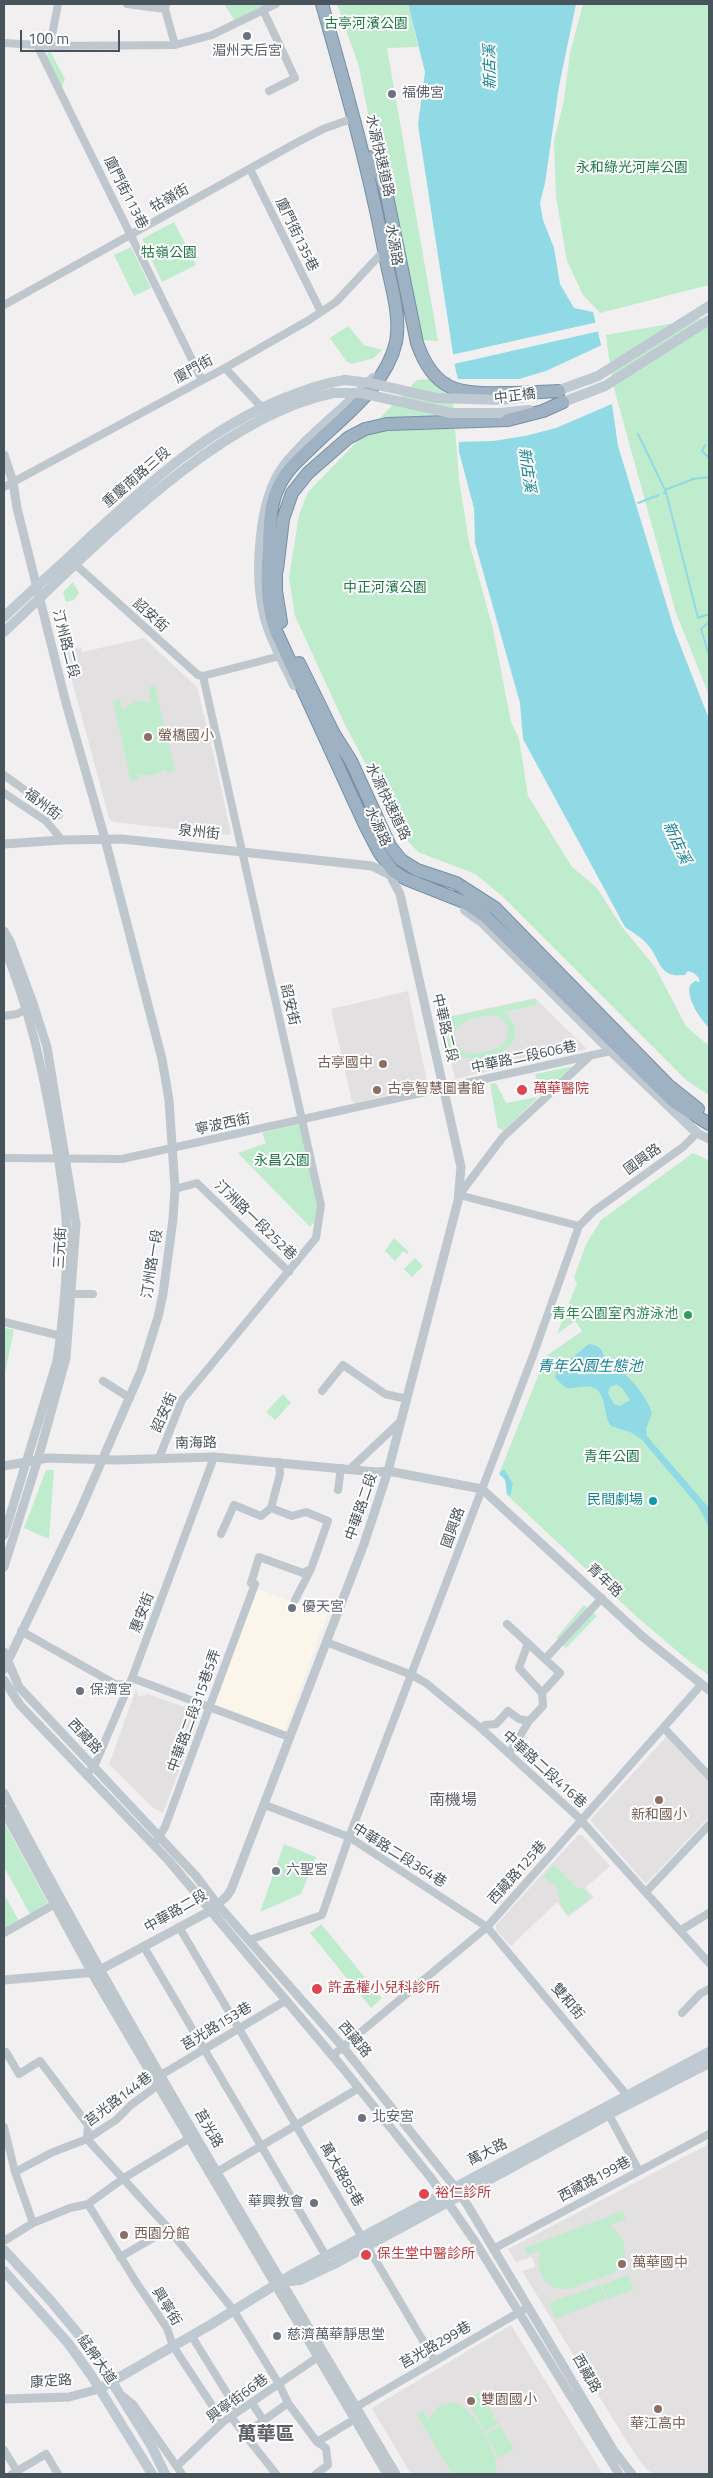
<!DOCTYPE html>
<html>
<head>
<meta charset="utf-8">
<style>
	body { margin:0 }
	#map { position:relative; width:713px; height:2478px; overflow:hidden; background:#f1efef; font-family:"Titillium Web",sans-serif }
	canvas { display:block }
	.frame { position:absolute; inset:0; border:5px solid #48545b; pointer-events:none }
	.scale { position:absolute; left:20px; top:30px; width:100px; height:22px; box-sizing:border-box; border:2px solid #48545b; border-top:0; padding-left:6px; font-size:15px; line-height:18px; white-space:nowrap; color:#48545b; -webkit-text-stroke:4px #fff; paint-order:stroke }
</style>
</head>
<body>
<div id="map">
<canvas width="713" height="2478"></canvas>
<div class="frame"></div>
<div class="scale">100 m</div>
</div>
<script>
const c = document.querySelector('canvas').getContext('2d');
c.lineJoin = 'round';
function fillPath(path, color) { c.fillStyle = color; c.fill(path, 'evenodd'); }
function stroke(path, color, width, dash) { c.strokeStyle = color; c.lineWidth = width; c.lineCap = dash ? 'butt' : 'round'; c.setLineDash(dash || []); c.stroke(path); }
function label(font, color, halo, rows, align = 'center') {
  c.font = font + ' "Titillium Web","Noto Sans TC",sans-serif'; c.lineWidth = 4; c.setLineDash([]); c.textBaseline = 'middle'; c.strokeStyle = halo; c.fillStyle = color; for (const [text, x, y, turn = 0] of rows) {
    c.save(); c.translate(x, y); c.rotate((+turn || 0) * Math.PI / 180); c.textAlign = isNaN(turn) ? turn : align; if (halo) c.strokeText(text, 0, 0); c.fillText(text, 0, 0); c.restore();
  }
}
const commercial = new Path2D(`
	M256,1588L327,1615L285,1731L213,1704Z`);
const education = new Path2D(`
	M144,638L197,687L217,769L231,833L229,835L123,823L113,822L109,818L64,651L81,647L82,652Z
	M408,991L427,1082L425,1086L355,1103L352,1101L331,1009Z
	M535,998L587,1049L455,1079L442,1018Z
	M136,1690L139,1697L148,1694L201,1713L163,1813L153,1808L109,1764Z
	M669,1734L709,1779V1817L646,1884L590,1820Z
	M578,1835H582L610,1866L585,1888L594,1897L568,1917L557,1902L511,1946L496,1930V1925Z
	M709,2140V2474H652L642,2464L624,2437L522,2271L535,2267L532,2257L516,2262L508,2249L707,2145L706,2142Z
	M511,2325L602,2473L411,2474L372,2408Z`);
const green = new Path2D(`
	M224,4H268L235,21Z
	M337,4H408L418,47L387,48L438,341L423,340L415,327L389,192L375,151L359,67Z
	M583,4H709V285L600,313L583,295L567,261L556,197L554,141L564,100L570,53Z
	M49,49L65,79L61,90L46,59Z
	M174,222L196,265L162,282L142,239Z
	M131,247L151,288L134,296L114,255Z
	M709,317V695L676,613L612,381L606,335Z
	M348,326L364,345L382,350L374,358L352,364L346,361L330,338Z
	M451,377L459,479L469,542L493,629L511,722L519,739L528,796L572,867L597,888L622,927L655,967L686,1026L709,1046V1095L687,1081L501,895L475,874L418,852L406,839L345,725L295,616L289,577L299,515L308,492L417,380Z
	M73,582L79,593L74,600L66,602L63,592Z
	M155,686L175,771L167,773L166,769L154,775H138L139,779L131,781L113,701L120,699L122,709L137,701L151,702L148,687Z
	M536,999L537,1005L504,1012C554,1059 423,1082 451,1024L447,1025L445,1018ZM494,1015C509,1020 513,1034 502,1045C487,1054 457,1060 454,1036C457,1019 479,1016 494,1015Z
	M574,1066L540,1096L535,1074Z
	M496,1083L506,1103L538,1097L504,1131L498,1128L490,1084Z
	M300,1124L319,1205L317,1219L310,1227L238,1153L266,1143L262,1133Z
	M693,1153L708,1160L709,1157V1675L690,1662L638,1618L506,1494L507,1482L499,1474L546,1356L582,1331L575,1321L557,1334L577,1283L574,1278L586,1244L601,1220Z
	M394,1238L409,1252L407,1254L403,1251L395,1261L385,1251Z
	M415,1258L423,1266L412,1277L404,1269Z
	M4,1328L14,1330L4,1378Z
	M283,1394L291,1403L275,1420L266,1412Z
	M46,1470H54L49,1539L24,1528Z
	M584,1605L597,1616L566,1648L556,1638Z
	M4,1822L48,1903L30,1914L4,1867Z
	M284,1844L316,1857L301,1894L260,1912Z
	M554,1865L577,1888H583L591,1898L568,1915L560,1903L557,1887L543,1877Z
	M4,1894L19,1921L4,1929Z
	M321,1924L382,1998L371,2008L310,1933Z
	M623,2211L626,2219L609,2225C625,2235 632,2257 616,2270C608,2277 596,2279 587,2282C580,2285 572,2289 564,2289C543,2289 534,2268 541,2250L527,2255L524,2248Z
	M628,2275L634,2289L607,2299L602,2285Z
	M600,2285L606,2299L555,2319L549,2303Z
	M480,2392L498,2424L485,2432L467,2400Z
	M453,2402C473,2406 502,2456 496,2474H452L417,2415L423,2411L428,2420L439,2406Z
	M500,2426L514,2449L499,2458L486,2434Z`);
const water = new Path2D(`
	M408,4H576L559,86L545,183L540,203L543,220L554,248L560,284L574,308L593,312L607,369L618,446L675,632L709,719V1028C700,1018 686,999 690,985L695,981L700,982C698,975 695,973 688,971L685,975C657,978 662,960 647,944C641,937 632,932 625,927L523,739L520,703L475,543L474,508L459,452L458,386L418,125L425,72Z
	M589,1344C605,1346 601,1354 608,1362C611,1366 618,1368 621,1371C634,1381 647,1398 652,1413L646,1429L647,1436L709,1508V1527L698,1506L642,1440L632,1433L611,1426C603,1416 607,1394 594,1388C586,1384 575,1389 566,1388L555,1378L557,1370ZM616,1384L622,1388L630,1400L620,1406L614,1404L608,1393L610,1387Z
	M504,1469L513,1484L510,1497L507,1493L505,1479L499,1474Z`);
const pier = new Path2D(`
	M598,322L600,331L454,364L458,379H519L546,371L604,344L614,403L556,428L525,436L493,441L456,442V386L451,355Z`);
const stream = new Path2D(`
	M638,434L666,492L664,493
	M705,445L702,451L709,458
	M665,490L693,479L709,477
	M666,492L698,618L709,614
	M638,503L659,495
	M709,622L701,629L709,655`);
const minor = new Path2D(`
	M127,4L165,9
	M166,4L165,9L175,45
	M263,10L295,78L269,91
	M4,43L55,46L175,45L212,35L276,4
	M37,45L202,380
	M50,46L58,4
	M250,169L321,312
	M4,305L296,143L323,129L351,119
	M225,368L266,412
	M4,487L225,368L309,320L336,302L381,254
	M76,565L198,675L203,676L321,1205L316,1238L182,1400L159,1458
	M203,676L280,656
	M4,775L59,815
	M4,793L46,821L62,840
	M4,1016L17,1014L27,1009
	M4,1158L122,1159L611,1051
	M175,1189L197,1183L289,1272
	M579,1226L459,1195L503,1137L589,1057
	M72,1294H93
	M4,1322L61,1336
	M103,1381L130,1398
	M322,1391L343,1365L385,1394L407,1399
	M350,1469L401,1421
	M338,1490L341,1468
	M221,1534L234,1505L261,1516L271,1508
	M251,1583L259,1557L303,1573L311,1569L328,1521L306,1512L292,1516L271,1508L280,1474L279,1462
	M295,1600L311,1569
	M21,1631L115,1684L129,1685
	M326,1642L412,1675L426,1683L483,1730L578,1817L709,1963
	M528,1643L519,1668L542,1693
	M545,1659L602,1598
	M132,1678L289,1737
	M664,1728L709,1776
	M483,1730L485,1725L496,1724L508,1711L519,1719L529,1721L543,1706L542,1693L560,1673L507,1624
	M509,1754L529,1721
	M86,1774L94,1767L132,1678L214,1457
	M265,1805L349,1837L487,1927L626,2094
	M157,1840L165,1827L255,1584
	M646,1892L709,1825
	M179,1927L435,2361
	M681,1930L709,1913
	M4,1933L55,1904
	M249,1940L322,1915L349,1837L534,1353L579,1226L594,1211L683,1147L697,1133
	M144,1947L326,2256
	M682,2013L700,1994L709,1989
	M4,2053L6,2052L19,2074L40,2061L88,2125L87,2139
	M332,2056L487,1927L701,1685
	M161,2075L285,2001
	M609,2115L639,2171
	M4,2127L15,2172L33,2223
	M87,2139L116,2120L131,2105L161,2083
	M15,2172L53,2152L87,2139L169,2229L234,2311L279,2384L288,2403L317,2442L355,2419
	M217,2172L359,2088
	M88,2204L136,2282L167,2328L173,2346L223,2422
	M4,2241L33,2223L70,2208L88,2204L124,2178L193,2136
	M493,2249L709,2134
	M120,2257L169,2229
	M191,2335L238,2411
	M123,2396L133,2404L182,2474
	M252,2403L263,2420
	M356,2407L523,2310
	M231,2417L276,2474
	M245,2434L288,2403
	M4,2450L17,2471
	M177,2466L223,2422L318,2357
	M12,2474L46,2454L58,2474
	M316,2474L328,2465L326,2448L317,2442`);
const tertiary = new Path2D(`
	M4,455L13,482L17,508L66,703L105,839L162,1059L169,1100L175,1189L173,1219L163,1294L158,1317L141,1371L79,1513L4,1669
	M4,844L62,840L122,839L372,866L390,875L400,894L461,1167L458,1201L388,1471L364,1544L231,1890L227,1896L210,1911L96,1972L4,1980
	M4,931L10,941L33,1003L47,1047L76,1224L66,1358L38,1459L4,1567
	M4,947C30,1010 42,1067 54,1134C60,1167 66,1202 67,1236C67,1277 63,1320 57,1361L4,1535
	M697,1133L709,1139
	M4,1466L48,1458L116,1460L214,1457L376,1472L388,1471L482,1489L643,1637L709,1690
	M4,1652L19,1687L196,1876L217,1904L343,2047L454,2186L468,2206L614,2451L632,2474
	M4,1680L20,1705L169,1861L342,2067L431,2178L476,2243L619,2474
	M4,1793C126,2024 262,2249 396,2474
	M4,1811L97,1982L387,2474
	M4,2399L69,2397L99,2389`);
const secondary = new Path2D(`
	M554,392L598,376L709,306
	M502,400L527,397
	M558,404L605,386L709,320
	M500,413L529,410
	M4,617C32,590 62,564 90,537C150,482 210,427 287,397C306,390 324,383 345,380
	M4,632C91,551 216,416 334,393
	M294,685C284,663 271,641 265,618C254,578 258,501 283,467C309,433 345,409 373,378
	M465,910L483,923L611,1051L697,1133
	M4,2250L50,2300L94,2353L151,2445L165,2474
	M4,2271L68,2343L91,2375L152,2474
	M282,2282L300,2280L334,2264L617,2110L709,2063
	M99,2389L210,2325L293,2274L709,2052`);
const trunk = new Path2D(`
	M322,4C346,89 370,173 386,260C391,286 401,315 396,342C386,387 341,418 310,449C298,460 286,471 279,486C269,506 270,528 269,549C267,578 266,603 276,631L365,825L379,852L393,871L406,879L464,902L485,916L674,1102L709,1124
	M372,157L381,176L387,196L417,343C434,392 459,394 505,393C523,393 541,392 559,391
	M276,562V591L281,622
	M277,570L283,519L292,493L308,473L348,438L365,429L387,424L508,420L543,411L563,402
	M299,663L334,734L351,761L390,846L401,860L417,870L456,883L495,908L668,1085L698,1109`);
const secondaryBridge = new Path2D(`
	M345,380L370,383L436,398L502,400
	M334,393H361L451,413H500`);
const markers = [
	[247,36,5,"#6b7280"],
	[392,94,5,"#6b7280"],
	[148,737,5,"#8d6e63"],
	[383,1064,5,"#8d6e63"],
	[377,1090,5,"#8d6e63"],
	[522,1090,6,"#e0444e"],
	[688,1315,5,"#2e9e5b"],
	[653,1501,5,"#0f9aa8"],
	[292,1608,5,"#6b7280"],
	[80,1691,5,"#6b7280"],
	[659,1800,5,"#8d6e63"],
	[276,1871,5,"#6b7280"],
	[317,1989,6,"#e0444e"],
	[362,2118,5,"#6b7280"],
	[424,2194,6,"#e0444e"],
	[314,2203,5,"#6b7280"],
	[124,2235,5,"#8d6e63"],
	[366,2255,6,"#e0444e"],
	[622,2264,5,"#8d6e63"],
	[277,2336,5,"#6b7280"],
	[471,2401,5,"#8d6e63"],
	[658,2409,5,"#8d6e63"]
];
const parkNames = [
	["古亭河濱公園",366,25],
	["永和綠光河岸公園",632,169],
	["牯嶺公園",169,254],
	["中正河濱公園",385,589],
	["永昌公園",282,1162],
	["青年公園",612,1458]
];
const worshipNames = [
	["湄州天后宮",247,52,"center"],
	["福佛宮",402,94],
	["優天宮",302,1608],
	["保濟宮",90,1691],
	["六聖宮",286,1871],
	["北安宮",372,2118],
	["華興教會",304,2203,"right"],
	["慈濟萬華靜思堂",287,2336]
];
const streetNames = [
	["水源快速道路",379,156,77],
	["廈門街113巷",125,193,63],
	["牯嶺街",170,199,-29],
	["廈門街135巷",296,235,64],
	["水源路",393,245,80],
	["廈門街",194,370,-29],
	["中正橋",515,397,-7],
	["重慶南路三段",137,478,-41],
	["詔安街",150,616,42],
	["汀州路二段",65,644,76],
	["水源快速道路",387,802,64],
	["福州街",42,805,37],
	["水源路",377,827,65],
	["泉州街",199,833,6],
	["詔安街",289,1005,77],
	["中華路二段",444,1028,77],
	["中華路二段606巷",524,1058,-12],
	["寧波西街",223,1125,-12],
	["國興路",643,1160,-36],
	["汀洲路一段252巷",255,1221,44],
	["三元街",61,1248,-87],
	["汀州路一段",153,1264,-81],
	["詔安街",165,1413,-66],
	["南海路",196,1444,-1],
	["中華路二段",362,1507,-71],
	["國興路",454,1528,-70],
	["青年路",604,1581,43],
	["惠安街",143,1613,-69],
	["中華路二段315巷5弄",195,1711,-70],
	["西藏路",84,1737,47],
	["中華路二段416巷",544,1770,42],
	["中華路二段364巷",399,1856,32],
	["西藏路125巷",518,1873,-48],
	["中華路二段",176,1912,-30],
	["雙和街",567,2002,50],
	["莒光路153巷",217,2027,-31],
	["西藏路",354,2040,50],
	["莒光路144巷",119,2100,-37],
	["莒光路",208,2129,60],
	["萬大路",488,2153,-27],
	["萬大路85巷",341,2175,60],
	["西藏路199巷",595,2180,-28],
	["興寧街",166,2307,58],
	["莒光路299巷",436,2346,-30],
	["艋舺大道",96,2360,55],
	["西藏路",586,2374,60],
	["康定路",51,2382,-4],
	["興寧街66巷",238,2399,-36]
];
const educationNames = [
	["螢橋國小",158,737],
	["古亭國中",373,1064,"right"],
	["古亭智慧圖書館",387,1090],
	["新和國小",659,1816,"center"],
	["西園分館",134,2235],
	["萬華國中",632,2264],
	["雙園國小",481,2401],
	["華江高中",658,2425,"center"]
];
const healthNames = [
	["萬華醫院",533,1090],
	["許孟權小兒科診所",328,1989],
	["裕仁診所",435,2194],
	["保生堂中醫診所",377,2255]
];
const leisureNames = [
	["青年公園室內游泳池",678,1315]
];
const cultureNames = [
	["民間劇場",643,1501]
];
const waterNames = [
	["新店溪",491,67,-91],
	["新店溪",526,470,82],
	["新店溪",676,843,65],
	["青年公園生態池",590,1367]
];
const quarterNames = [
	["南機場",453,1801]
];
const districtNames = [
	["萬華區",266,2435]
];
fillPath(commercial, '#fbf5ea');
fillPath(education, '#e2e0e0');
fillPath(green, '#c0ecce');
fillPath(water, '#90dae6');
fillPath(pier, '#f1efef');
stroke(stream, '#90dae6', 2);
stroke(trunk, '#7590a6', 14);
stroke(minor, '#bec7cd', 8);
stroke(tertiary, '#bec7cd', 9);
stroke(secondary, '#bec9d2', 10);
stroke(trunk, '#9eb2c4', 12);
stroke(secondaryBridge, '#bec9d2', 10);
for (const [x, y, r, color] of markers) { const dot = new Path2D(); dot.arc(x, y, r, 0, 2 * Math.PI); c.fillStyle = color; c.fill(dot); stroke(dot, '#fff', 2); }
label('14px', '#1d7844', '#fff', parkNames);
label('14px', '#5b616d', '#fff', worshipNames, 'left');
label('14px', '#48545b', '#fff', streetNames);
label('14px', '#785e54', '#fff', educationNames, 'left');
label('14px', '#be3a42', '#fff', healthNames, 'left');
label('14px', '#27864d', '#fff', leisureNames, 'right');
label('14px', '#0d838f', '#fff', cultureNames, 'right');
label('italic 15px', '#168193', '#fff', waterNames);
label('16px', '#5c6064', '#fff', quarterNames);
label('bold 19px', '#5c6064', '#fff', districtNames);
</script>
</body>
</html>
